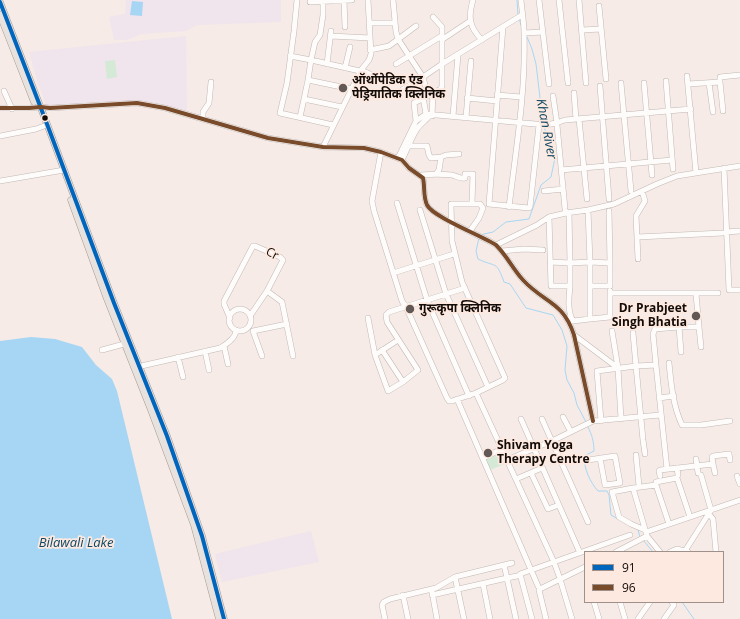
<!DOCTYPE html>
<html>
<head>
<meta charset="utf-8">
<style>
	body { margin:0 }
	#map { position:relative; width:740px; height:619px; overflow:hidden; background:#f6ebe6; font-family:"Open Sans",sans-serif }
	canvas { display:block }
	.legend { position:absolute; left:584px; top:551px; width:140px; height:52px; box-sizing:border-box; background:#fde9df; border:1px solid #9f9089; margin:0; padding:5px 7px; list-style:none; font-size:12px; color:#120b08 }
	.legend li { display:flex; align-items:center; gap:8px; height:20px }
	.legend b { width:20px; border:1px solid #9f9089 }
</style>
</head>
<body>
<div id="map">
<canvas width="740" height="619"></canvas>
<ul class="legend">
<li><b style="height:5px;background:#0065bd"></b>91</li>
<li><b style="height:5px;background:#7a4b2a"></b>96</li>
</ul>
</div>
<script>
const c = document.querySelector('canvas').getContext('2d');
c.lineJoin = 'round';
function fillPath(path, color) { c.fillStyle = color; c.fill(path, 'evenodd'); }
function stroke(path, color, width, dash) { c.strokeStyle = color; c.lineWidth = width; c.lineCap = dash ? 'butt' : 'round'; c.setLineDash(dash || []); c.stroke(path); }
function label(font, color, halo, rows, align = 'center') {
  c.font = font + ' "Open Sans","Noto Sans Devanagari",sans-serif'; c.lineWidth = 3.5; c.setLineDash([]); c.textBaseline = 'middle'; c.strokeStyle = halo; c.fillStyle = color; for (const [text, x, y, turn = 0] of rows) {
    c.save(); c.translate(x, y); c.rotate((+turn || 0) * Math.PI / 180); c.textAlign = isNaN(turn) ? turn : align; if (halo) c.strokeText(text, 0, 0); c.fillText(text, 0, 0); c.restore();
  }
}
const education = new Path2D(`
	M126,0H281V22L197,25L186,31L141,34L127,40H114L109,17L125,14Z
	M186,36L187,111L151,102L137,101L109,104L46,105L37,80L29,52Z
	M311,531L319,562L222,582L215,554Z`);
const green = new Path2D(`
	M115,60L117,77L107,79L105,61Z
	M502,453L507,463L490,470L485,460Z`);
const water = new Path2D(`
	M132,1L143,2L142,16L130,15Z
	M31,337L55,339L82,347L96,365L112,379L117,391L172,619H0V341Z`);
const stream = new Path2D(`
	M517,0L518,15
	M519,18L521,25
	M527,37L532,49L536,64L543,123
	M480,235L493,232L506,222L529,219L541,185L551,177L555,158L544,127
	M479,238L476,251L478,259C497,268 496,260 504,282L510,284L526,308L553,315L562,330L567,346L565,370L567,380L574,393L577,405L586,422
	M588,427C592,435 594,442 594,451L584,456C584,469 590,482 598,491H607L609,495L611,515L618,519
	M638,530L640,537
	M643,540L653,552
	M682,602L694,619`);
const minor = new Path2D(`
	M297,0L294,31L287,83L280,113L333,125
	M344,0L345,27
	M368,0L371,54L369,60L361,70L370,74
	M393,0L396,32L398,39L423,77L442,64V86L441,89L433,93L432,116
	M473,0C468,17 469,27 482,40
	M539,0L549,84
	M559,0L568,83
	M579,0L586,83
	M310,2L352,0
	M599,6L606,79
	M433,17L442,27V64L522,15
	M369,23H395
	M503,27L489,204L529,208L530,207L539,125
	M582,30L601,29
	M524,33L543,32
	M331,36L370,38
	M443,39L470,21
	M370,50L389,46L416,26
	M290,56L311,60L315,42L320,35L323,15V0
	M327,64L331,31
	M396,64L440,37
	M345,68L350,47
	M687,76L696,173
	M308,80L311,60L360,71
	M666,81L673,169
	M720,82L723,111
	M621,83L631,191
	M644,83L652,175
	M709,83L713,112
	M688,84L720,82V77L740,75
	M600,86L609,199
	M402,90L423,77L425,85
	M4,91L12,109
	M574,93L576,119
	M497,95L521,97
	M553,96L557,123
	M423,97L426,114
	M467,98L497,101
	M304,99L308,80L351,89
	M0,108H29L41,107L50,108L137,103L165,108L268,138L323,147L364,148L381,152L402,160L409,168L423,178C425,187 423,196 427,205C433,217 482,236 496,245C507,256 513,269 523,280C544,303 563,301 574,335L593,421
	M453,116L458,55
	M300,117L304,99L342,107
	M466,117L471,61
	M203,118V112L209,103L211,82
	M579,119L587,199
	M416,121L414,103L433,93
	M556,123L557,125L565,209L566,213
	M0,136L36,129L44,126
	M409,146H427L429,155L431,158L441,157
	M323,147L361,70
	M381,152L372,201L374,211L402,301L406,307L447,398L449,401H452L476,393L503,380L505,378L462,282L452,241L451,204H480L483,208L479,218L470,231
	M398,158L416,121L426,114L546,125L556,123L565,120L691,109
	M402,160C407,150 411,138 417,129C421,123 427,120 430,115
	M724,168L729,290H740
	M561,170L672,160
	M436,174L439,170L441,157L446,155L459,154
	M421,175C432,174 442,174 452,175C457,176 459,179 465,178V174H473L472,203
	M0,181L64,170
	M544,191L563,189
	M397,203L427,300L469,396
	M509,207C516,149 526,91 524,33C524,22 522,11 521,0
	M420,210L446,294L488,387
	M609,211L610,263L590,262V286H610V263
	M549,217L551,286H570V263L590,262L588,210
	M726,232L740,231
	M637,237L723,233
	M496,245L537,225L549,217L566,213L588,210L614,204L657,184L677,176L740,166
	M502,251L524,249L543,250
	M638,259L636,216L645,201L642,191
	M550,262L570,263L569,213
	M393,273L454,254
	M570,286C569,297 567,311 573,321L590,319V286
	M267,291L282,302L293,356
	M610,293H718
	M229 320a11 11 0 1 1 22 0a11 11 0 1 1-22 0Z
	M230,318L224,304V301L253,246H255L280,257L283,260L267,291L250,316
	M368,318L375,355
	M590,319L610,317V291
	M679,327H699L696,294
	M699,327L701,347
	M253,331L287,324
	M253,331L262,356
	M612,331L618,368L621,419
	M633,333L636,366L656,365L667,469
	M574,335L618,368
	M398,340L375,355L388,391L403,382L418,370L387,322L386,315L389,312L465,288
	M224,346L228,364
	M102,350L124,344
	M382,350L403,382
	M205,351L209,370
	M178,357L183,377
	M669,363C671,384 673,406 682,425H701L730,421
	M656,365L653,334L655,329L679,327L681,352
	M137,367L220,348C227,344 236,338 236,330
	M476,393L554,562L559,576
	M659,398L674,396
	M457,399L538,586
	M563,417L571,432
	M521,419L580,553
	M542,419L588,522
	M601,421L597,371L636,366L643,440L645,454
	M636,455L639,486
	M483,458L502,449
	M696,459L698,473
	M507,460L552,441L593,421L660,415
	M588,460L615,456L620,483L605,485L600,458
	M713,464L712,457L713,456L729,454L730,460
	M677,468L678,475
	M531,473L548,509L559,505
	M660,476L659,471L660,470L713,464L715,473
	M737,476L740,484
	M516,479L542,468
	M656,485L669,524
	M633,488L612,492L619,517L631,524L645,530
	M708,513L713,519L716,552
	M646,532L740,500
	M685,551L711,510L701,475
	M616,552L647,536
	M660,552L647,536L633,488L656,485V482L677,478L690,517
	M670,552L677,549L688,552
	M504,565L512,563
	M455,577L464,619
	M560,579L572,619
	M483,584L490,619
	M432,592L437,619
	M403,595L408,619
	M594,602L599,619
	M620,602L625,619
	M385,619L382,605L384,602L390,599L436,588L455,577L504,565L507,578L432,595
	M516,619L507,578L517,576
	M532,619L520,574L630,535
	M546,619L539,590L540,589L585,567
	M638,619L650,602
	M664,619L674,605L672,602`);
const major = new Path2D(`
	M0,2L47,124L114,303L167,436L202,536L224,619
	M0,15L34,102
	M71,200L107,299L151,410L194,525L219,619`);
const bus1 = new Path2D(`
	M0,2L47,124L114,303L167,436L202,536L224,619`);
const bus2 = new Path2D(`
	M0,108H29L41,107L50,108L137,103L165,108L268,138L323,147L364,148L381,152L402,160L409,168L423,178C425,187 423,196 427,205C433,217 482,236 496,245C507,256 513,269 523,280C544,303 563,301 574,335L593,421`);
const markers = [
	[343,88,5,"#625956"],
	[45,118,3.5,"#120b08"],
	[410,309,5,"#625956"],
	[696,316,5,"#625956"],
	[488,453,5,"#625956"]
];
const poiNames = [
	["ऑर्थोपेडिक एंड",352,81],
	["पेड्रियातिक क्लिनिक",352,95],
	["गुरूकृपा क्लिनिक",419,309],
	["Dr Prabjeet",687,309,"right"],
	["Singh Bhatia",687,323,"right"],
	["Shivam Yoga",497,446],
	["Therapy Centre",497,460]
];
const streetNames = [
	["Cr",272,254,28]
];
const waterNames = [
	["Khan River",546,129,79],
	["Bilawali Lake",76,543]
];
fillPath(education, '#f0e4ed');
fillPath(green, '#d4ead7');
fillPath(water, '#a7d6f4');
stroke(stream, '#a7d6f4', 1);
stroke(minor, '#c1b8b4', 6);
stroke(major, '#a79a94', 7);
stroke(minor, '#fefcfb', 5);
stroke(major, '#e8e2df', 6);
stroke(bus1, '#0065bd', 4);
stroke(bus2, '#7a4b2a', 4);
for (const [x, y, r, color] of markers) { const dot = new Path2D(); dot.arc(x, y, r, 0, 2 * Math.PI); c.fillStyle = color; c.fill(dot); stroke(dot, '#fde9df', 1.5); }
label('bold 12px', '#120b08', '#fde9df', poiNames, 'left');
label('12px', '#120b08', '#fde9df', streetNames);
label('italic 13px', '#0d4765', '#fde9df', waterNames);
</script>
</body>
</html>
